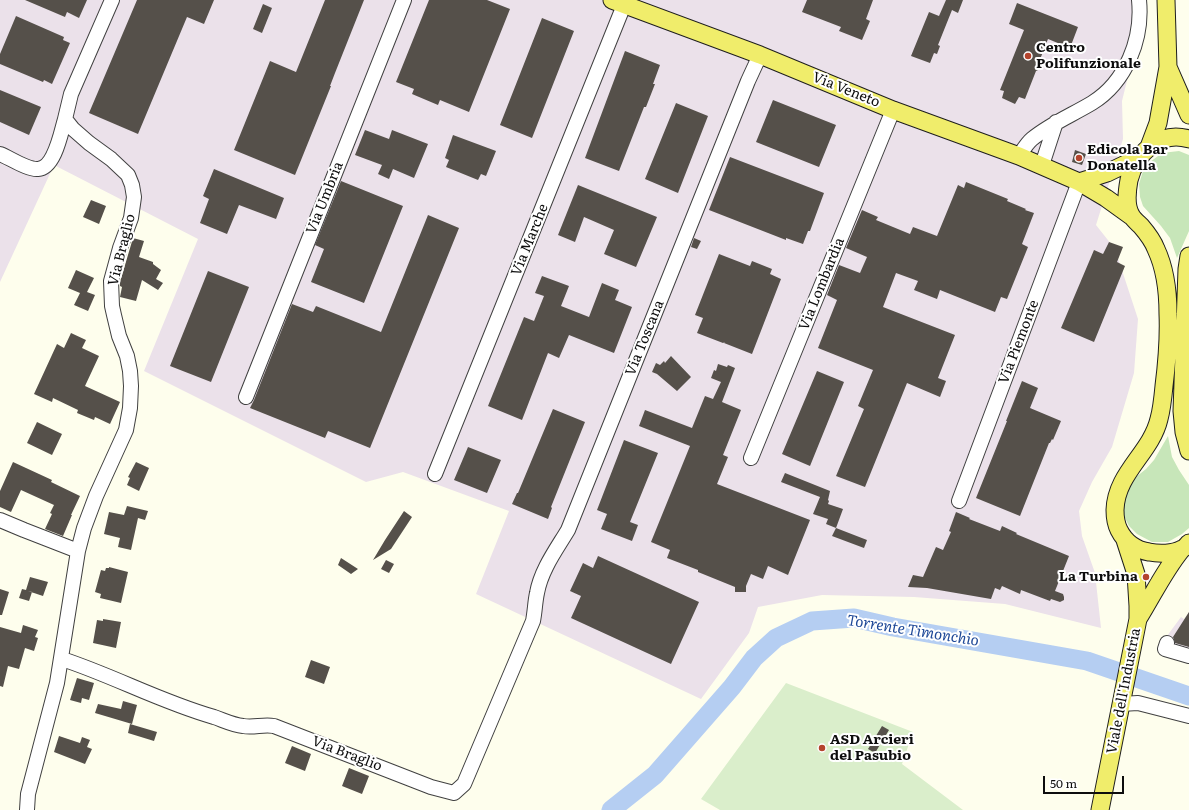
<!DOCTYPE html>
<html>
<head>
<meta charset="utf-8">
<style>
	body { margin:0 }
	#map { position:relative; width:1189px; height:810px; overflow:hidden; background:#fefeed; font-family:Literata,serif }
	canvas { display:block }
	.scale { position:absolute; left:1043px; top:776px; width:81px; height:18px; box-sizing:border-box; border:2px solid #0d0d0d; border-top:0; padding-left:5px; font-size:12px; line-height:14px; white-space:nowrap; color:#0d0d0d; -webkit-text-stroke:3px #fff; paint-order:stroke }
</style>
</head>
<body>
<div id="map">
<canvas width="1189" height="810"></canvas>
<div class="scale">50 m</div>
</div>
<script>
const c = document.querySelector('canvas').getContext('2d');
c.lineJoin = 'round';
function fillPath(path, color) { c.fillStyle = color; c.fill(path, 'evenodd'); }
function stroke(path, color, width, dash) { c.strokeStyle = color; c.lineWidth = width; c.lineCap = dash ? 'butt' : 'round'; c.setLineDash(dash || []); c.stroke(path); }
function label(font, color, halo, rows, align = 'center') {
  c.font = font + ' Literata,serif'; c.lineWidth = 4; c.setLineDash([]); c.textBaseline = 'middle'; c.strokeStyle = halo; c.fillStyle = color; for (const [text, x, y, turn = 0] of rows) {
    c.save(); c.translate(x, y); c.rotate((+turn || 0) * Math.PI / 180); c.textAlign = isNaN(turn) ? turn : align; if (halo) c.strokeText(text, 0, 0); c.fillText(text, 0, 0); c.restore();
  }
}
const industrial = new Path2D(`
	M0,0H1138L1137,40L1122,101L1123,139L1096,225L1115,249L1138,319L1134,373L1112,447L1092,482L1079,511L1082,536L1095,573L1101,628L1005,604L914,597L822,595L758,607L749,633L701,699L476,594L509,511L403,472L366,482L144,371L198,239L54,165L0,282Z
	M1189,612V659L1163,652L1167,636L1181,617L1184,619Z`);
const green = new Path2D(`
	M1179,151L1189,155V231L1177,258L1170,238L1161,226L1143,206L1140,197L1139,184L1143,171L1150,162L1162,153Z
	M1168,436L1172,457L1179,470L1189,485V528L1182,534L1168,542H1152L1137,534L1129,526L1123,514L1122,498L1128,486L1136,477L1146,469L1154,460Z`);
const pitch = new Path2D(`
	M786,683L913,732L902,764L963,810H720L701,799Z`);
const river = new Path2D(`
	M611,810L655,775L732,687L754,658L776,638L812,621L854,618L893,627L1087,661L1189,696`);
const building = new Path2D(`
	M25,0H87L79,18L67,12L65,17Z
	M137,0H214L204,24L187,17L138,134L89,113Z
	M325,0H364L335,73L330,86H331L295,175L234,150L270,61L296,72Z
	M429,0H487L510,9L469,112L440,100L438,105L412,94L414,89L396,82Z
	M807,0H873L866,19L870,21L862,40L839,31L841,27L802,12Z
	M946,0H963L958,13L952,10L938,45L940,46L937,54L934,53L930,63L911,56L929,12L939,16Z
	M1017,3L1078,27L1070,48L1048,39L1039,62L1042,68L1036,71L1025,99L1019,97L1015,104L1002,98L1004,91L1000,90L1024,30L1009,24Z
	M263,4L272,8L262,33L253,29Z
	M16,16L64,37L63,40L70,43L52,84L44,80L43,82L0,64V54Z
	M542,18L574,31L532,138L500,125Z
	M625,51L660,65L653,84H655L646,107H644L619,171L585,158Z
	M0,90L41,107L29,135L0,122Z
	M773,100L836,125L819,167L756,142Z
	M676,103L708,116L678,193L645,179Z
	M365,130L389,139L392,130L428,144L414,178L393,169L389,179L378,174L382,165L355,155Z
	M453,135L496,151L486,176L481,174L478,180L446,167L449,160L445,158Z
	M1075,150L1086,154L1082,165L1072,162Z
	M730,157L824,193L810,231H808L803,244L786,238V240L709,210Z
	M214,169L284,198L276,219L239,205L227,234L200,223L209,199L203,196Z
	M341,181L403,206L364,303L311,282L324,249L315,245Z
	M966,182L1008,199L1007,201L1026,209L1025,210L1034,213L1022,244L1028,247L1007,299L1001,297L995,312L940,290L937,299L914,290L918,281L896,273L883,307L955,335L938,378L946,381L940,397L907,383L865,487L836,476L864,409L858,406L873,370L818,348L837,300L827,295L839,265L860,273L867,257L846,248L862,210L878,217L876,220L910,234L913,227L937,236L958,185L964,188Z
	M578,185L657,217L636,267L604,254L614,230L584,217L575,242L558,235Z
	M91,200L106,206L99,224L83,217Z
	M428,215L459,228L370,448L328,431L325,438L250,408L254,400L292,304L313,312L316,306L381,332Z
	M133,238L144,241L139,257L153,262V264L161,270L156,279L163,283L158,290L142,280L136,301L120,297L122,287L120,286V282Z
	M694,238L701,241L697,249L691,247Z
	M1109,242L1123,247L1117,262L1125,266L1094,342L1061,328L1094,250L1103,254Z
	M719,254L750,266L752,261L772,269L770,274L781,279L752,354L724,343L725,342L723,343L697,333L703,318L695,315Z
	M76,270L94,278L87,292L95,295L88,311L74,305L80,293L68,288Z
	M208,271L249,287L211,382L170,366Z
	M542,276L569,286L561,306L589,317L602,283L619,290L615,300L632,307L614,353L569,335L559,358L548,353L522,420L488,406L524,317L534,321L544,296L535,293Z
	M71,333L86,340L82,348L99,356L85,386L120,402L110,424L95,417L94,420L77,413L78,410L53,398L52,402L34,394L57,344L64,348Z
	M671,356L691,377L677,391L657,374L652,372L656,363L660,365L664,361L665,363Z
	M718,364L727,367L728,365L735,368L722,402L741,410L723,455L728,457L717,484L810,520L788,575L768,566L763,579L751,574L746,586V592H735V587L698,572V570L667,558L670,550L651,542L690,446L639,426L645,410L692,428L705,396L713,399L721,382L711,378L714,370L716,371Z
	M817,371L844,382L810,466L782,454Z
	M1022,381L1038,388L1030,408L1061,421L1053,440L1052,439L1050,443H1049L1020,516L976,498L1007,421H1006Z
	M553,409L585,422L551,507L552,508L548,519L512,504L517,493H518Z
	M37,422L62,434L52,455L27,443Z
	M624,440L658,453L630,522L638,525L632,541L601,529L607,514L597,510Z
	M468,447L501,460L487,493L454,480Z
	M13,462L52,480L51,482L80,496L71,515H72L63,536L45,529L52,514L50,513L54,505L21,490L11,512L0,507V491Z
	M136,462L149,468L139,491L127,485L130,478L128,477Z
	M785,473L830,491L828,500L829,501L828,504L843,509L836,528L826,524L828,519L813,514L820,497L781,482Z
	M127,506L148,511L145,520L138,518L131,550L118,547L120,538L104,534L109,512L124,515Z
	M404,511L412,517L391,549L373,560L385,540Z
	M956,512L970,518L969,519L1000,531L1002,526L1017,533L1016,534L1069,556L1055,591L1063,594L1064,597V600L1060,602L1051,599L1050,601L1021,590L1020,594L1002,586L1000,590L995,588L991,599L927,588L908,587L913,575L923,577L936,547L943,550L951,532L949,531Z
	M836,528L867,540L864,548L832,536Z
	M598,556L699,602L671,664L571,618L581,596L570,591L583,563L593,568Z
	M341,558L358,569L351,574L338,565Z
	M386,560L394,564L389,573L381,569Z
	M109,567L128,572L121,603L100,598L101,594L95,592L101,570L105,571L106,568H109Z
	M30,577L48,582L43,596L28,591L32,592L29,601L19,598L22,589L26,590Z
	M0,589L9,592L2,615H0Z
	M1189,612V647L1175,643L1173,637Z
	M103,619L121,622L116,648L93,643L97,620L103,621Z
	M23,625L38,630L35,637L38,638L34,651L25,648L19,669L8,666L3,687L0,686V627L21,633Z
	M311,660L330,667L324,684L305,677Z
	M77,678L94,683L89,700L82,698L81,703L70,700Z
	M123,701L137,705L132,724L95,713L98,704L121,709Z
	M130,724L157,732L154,741L128,733Z
	M882,726L889,730L875,753L868,749Z
	M59,736L80,743L82,737L90,740L87,747L92,749L85,764L54,752Z
	M292,746L311,754L305,771L285,763Z
	M349,768L369,776L362,794L342,786Z`);
const minor = new Path2D(`
	M0,154C10,158 28,170 38,169C55,168 61,132 65,119
	M1019,156C1023,150 1027,143 1032,139C1050,124 1072,115 1092,103C1126,82 1143,39 1139,0
	M1042,165L1056,122
	M246,397L404,0
	M751,458L893,110
	M435,474L624,5
	M959,501L1079,182
	M0,520L24,530L78,551
	M1167,643L1165,649L1189,656
	M62,659C114,676 161,702 214,717C223,720 233,725 243,726C254,728 263,724 274,726L431,787L454,793L464,784L533,621C535,611 535,602 537,593C541,570 556,550 568,530L748,81L760,55
	M1121,704L1138,703L1189,716
	M27,810L28,794L57,683L78,551L84,528L96,496L126,430L130,408L131,386L130,371L127,356L119,336L114,315L112,306L111,281L120,248L131,218L134,197L132,185L128,175L111,159L89,143L73,129L65,119L71,94L112,0`);
const major = new Path2D(`
	M612,0L760,55L893,110L1019,156L1079,182L1106,198L1131,216
	M1168,67L1189,115
	M1189,139C1160,130 1136,153 1129,180C1127,191 1125,205 1131,215C1133,219 1138,223 1141,226C1147,233 1153,241 1156,249C1165,268 1168,293 1168,314C1169,338 1167,362 1164,386C1163,397 1162,408 1159,419C1151,453 1116,473 1115,510C1115,517 1116,524 1119,530C1125,542 1136,550 1149,552C1159,554 1173,554 1182,549C1185,548 1187,545 1189,543
	M1149,147L1158,123L1168,67L1166,0
	M1079,182L1107,173L1138,158
	M1189,256L1187,269L1182,411L1184,432L1189,451
	M1138,619C1153,595 1164,571 1182,549
	M1100,810L1138,619V606L1136,574L1125,540`);
const markers = [
	[1028,56,4,"#b4442d"],
	[1079,158,4,"#b4442d"],
	[1146,577,4,"#b4442d"],
	[822,748,4,"#b4442d"]
];
const poiNames = [
	["Centro",1036,48],
	["Polifunzionale",1036,64],
	["Edicola Bar",1087,150],
	["Donatella",1087,166],
	["La Turbina",1138,577,"right"],
	["ASD Arcieri",830,740],
	["del Pasubio",830,756]
];
const streetNames = [
	["Via Veneto",846,90,22],
	["Via Umbria",325,198,-68],
	["Via Marche",530,240,-68],
	["Via Braglio",122,250,-76],
	["Via Lombardia",822,284,-68],
	["Via Toscana",645,338,-68],
	["Via Piemonte",1019,342,-69],
	["Viale dell'Industria",1124,691,-79],
	["Via Braglio",347,754,21]
];
const waterNames = [
	["Torrente Timonchio",913,631,9]
];
fillPath(industrial, '#ebe1ea');
fillPath(green, '#c7e6b9');
fillPath(pitch, '#daeecb');
stroke(river, '#b5cef2', 19);
fillPath(building, '#55504a');
stroke(minor, '#404040', 16);
stroke(major, '#1e1e1e', 19);
stroke(minor, '#fff', 14);
stroke(major, '#f0ed6b', 17);
for (const [x, y, r, color] of markers) { const dot = new Path2D(); dot.arc(x, y, r, 0, 2 * Math.PI); c.fillStyle = color; c.fill(dot); stroke(dot, '#fff', 1.5); }
label('bold 14px', '#0d0d0d', '#fff', poiNames, 'left');
label('14px', '#0d0d0d', '#fff', streetNames);
label('italic 15px', '#1e4897', '#fff', waterNames);
</script>
</body>
</html>
